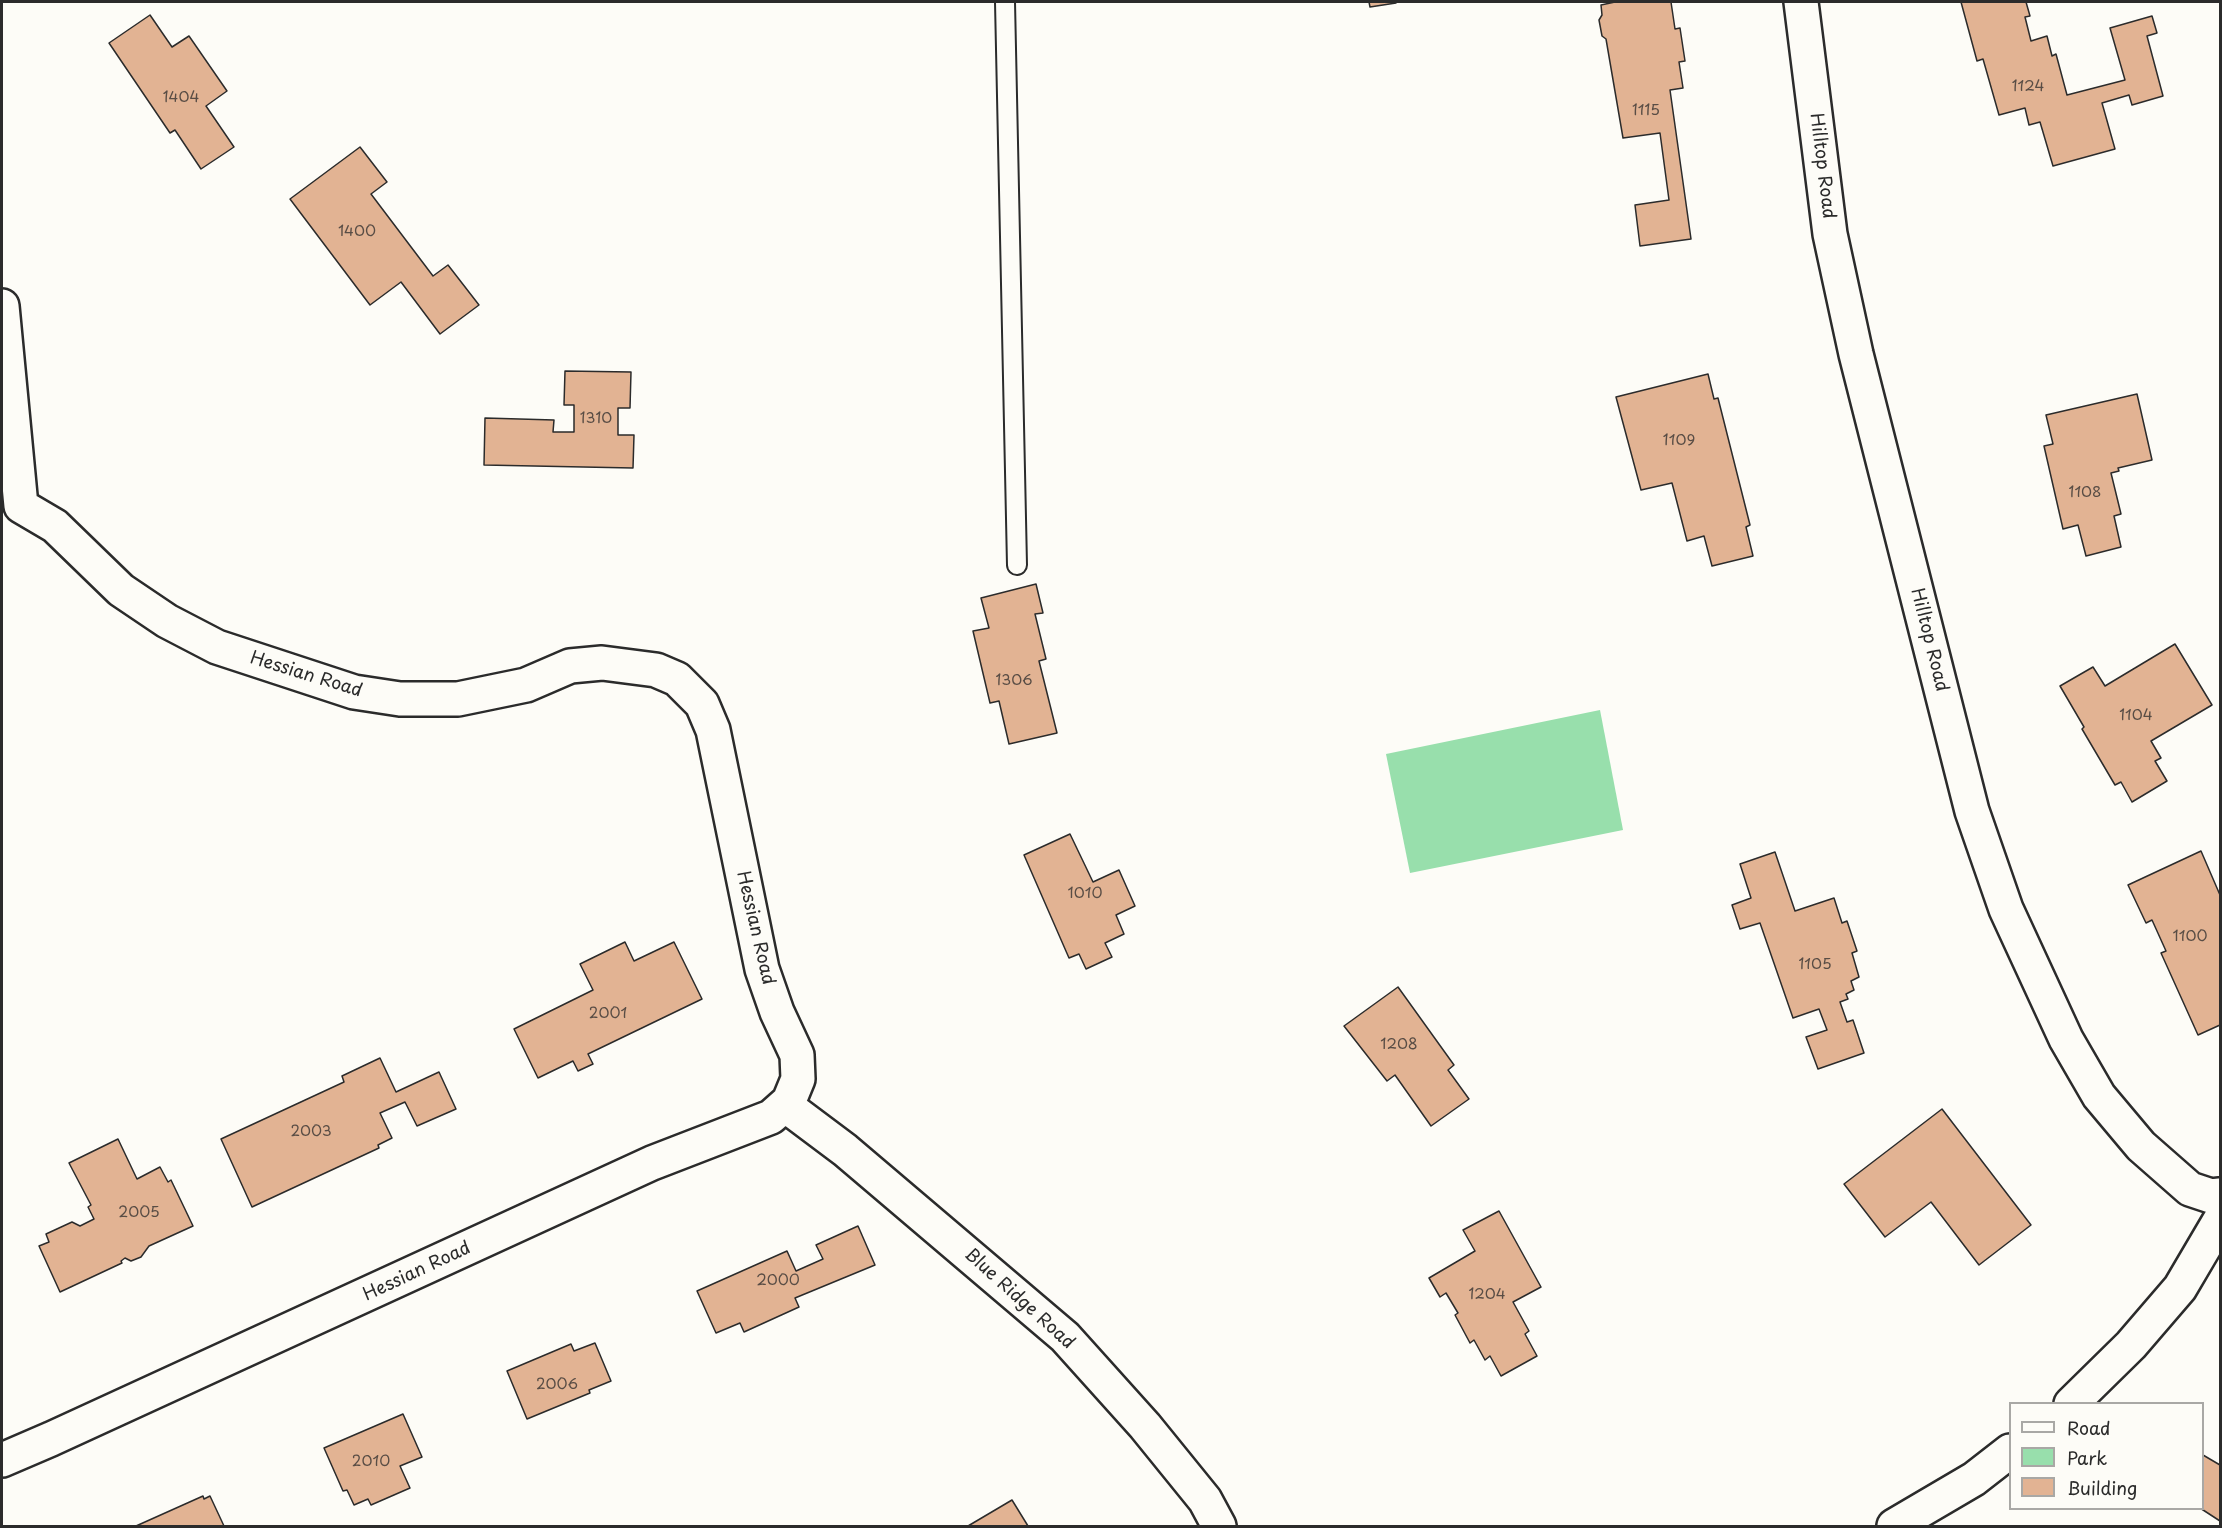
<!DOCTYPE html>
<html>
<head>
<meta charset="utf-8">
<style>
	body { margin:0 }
	#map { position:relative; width:2222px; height:1528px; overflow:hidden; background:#fdfcf7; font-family:"Playpen Sans",sans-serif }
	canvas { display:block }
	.frame { position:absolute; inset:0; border:3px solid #2b2b2b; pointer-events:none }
	.legend { position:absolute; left:2009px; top:1402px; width:195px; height:108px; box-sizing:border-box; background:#fdfcf7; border:2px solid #a9a8a5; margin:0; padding:8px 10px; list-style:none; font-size:18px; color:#2b2b2b }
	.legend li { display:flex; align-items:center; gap:12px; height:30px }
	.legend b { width:30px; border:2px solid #a9a8a5 }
</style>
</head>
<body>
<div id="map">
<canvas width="2222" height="1528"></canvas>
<div class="frame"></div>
<ul class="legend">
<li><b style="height:8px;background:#fdfcf7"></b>Road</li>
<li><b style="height:16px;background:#98dfac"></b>Park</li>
<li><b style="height:16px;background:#e2b393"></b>Building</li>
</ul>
</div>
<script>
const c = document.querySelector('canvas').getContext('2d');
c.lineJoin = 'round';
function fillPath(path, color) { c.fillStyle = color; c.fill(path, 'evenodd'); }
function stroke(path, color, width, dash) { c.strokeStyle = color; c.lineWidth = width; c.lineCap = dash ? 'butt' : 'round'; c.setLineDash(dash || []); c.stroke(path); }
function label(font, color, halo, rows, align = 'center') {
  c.font = font + ' "Playpen Sans",sans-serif'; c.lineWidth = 6; c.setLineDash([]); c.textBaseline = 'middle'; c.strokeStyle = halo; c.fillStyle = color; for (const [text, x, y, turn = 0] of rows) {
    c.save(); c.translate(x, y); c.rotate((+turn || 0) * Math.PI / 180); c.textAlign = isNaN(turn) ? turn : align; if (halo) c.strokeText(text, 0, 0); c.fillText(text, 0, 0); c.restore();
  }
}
const green = new Path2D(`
	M1600,710L1623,830L1410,873L1386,754Z`);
const building = new Path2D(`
	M1369,2H1396V3L1370,7Z
	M1615,2H1671L1675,29L1680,28L1685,61L1679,62L1683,88L1670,90L1691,239L1640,246L1635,205L1669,200L1660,133L1623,138L1606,39L1602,36L1599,20L1602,15L1601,5Z
	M1961,2H2026L2030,16L2025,17L2031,41L2047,36L2052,56L2056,54L2067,95L2125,80L2110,28L2152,16L2157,33L2147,36L2163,96L2132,105L2129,95L2102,103L2115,149L2053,166L2040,122L2029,125L2025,108L1999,115L1983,59L1977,61Z
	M150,15L172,47L189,36L227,91L206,106L234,147L201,169L175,130L170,133L109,43Z
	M360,147L387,182L371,194L433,276L448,265L479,305L440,334L401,282L370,305L290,199Z
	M565,371L631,372L630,408H618V435H634L633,468L484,465L485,418L554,420L553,432H574V405H564Z
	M1708,374L1714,399L1718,398L1750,525L1746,527L1753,556L1712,566L1704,536L1687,541L1672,483L1641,490L1616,397Z
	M2137,394L2152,460L2118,468L2119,471L2111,473L2121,514L2114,516L2121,547L2086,556L2078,525L2063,529L2044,446L2053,444L2046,415Z
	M1036,584L1043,613L1035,614L1046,659L1039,661L1057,733L1009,744L999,701L990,703L973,631L989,628L981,598Z
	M2175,644L2212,705L2151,741L2161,758L2155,761L2167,781L2132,802L2121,782L2115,785L2082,729L2084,727L2060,686L2093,667L2105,686Z
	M1070,834L1093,882L1119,870L1135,906L1116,915L1124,934L1105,943L1112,957L1086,969L1079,954L1069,958L1024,855Z
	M2201,851L2220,895V1025L2198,1035L2161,953L2166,951L2152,920L2146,923L2128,885Z
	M1775,852L1795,911L1834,898L1842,923L1847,921L1857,951L1852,953L1859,977L1851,981L1854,990L1846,994L1848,999L1840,1002L1847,1022L1853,1020L1864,1053L1818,1069L1806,1037L1827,1030L1819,1009L1793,1018L1760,923L1740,929L1732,905L1751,898L1740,864Z
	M625,942L634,961L674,942L702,999L588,1054L593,1064L578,1071L573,1061L538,1078L514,1029L593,990L580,964Z
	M1398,987L1454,1065L1448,1070L1469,1099L1431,1126L1395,1075L1387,1081L1344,1026Z
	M380,1058L396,1092L439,1072L456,1109L417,1126L405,1102L380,1113L392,1138L378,1145L379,1148L252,1207L221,1139L344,1082L342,1076Z
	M1942,1109L2031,1225L1979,1265L1931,1202L1885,1237L1844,1184Z
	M118,1139L137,1179L160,1167L168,1182L171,1180L193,1226L149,1246L141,1257L131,1261L125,1258L121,1261L122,1263L60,1292L39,1246L49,1242L46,1234L72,1222L80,1226L94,1219L88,1207L91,1205L69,1163Z
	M1499,1211L1541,1287L1513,1302L1529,1331L1525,1334L1537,1356L1501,1376L1490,1356L1485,1360L1474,1340L1470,1343L1455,1315L1458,1313L1446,1293L1440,1297L1429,1278L1475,1251L1463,1230Z
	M858,1226L875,1265L795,1298L799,1307L744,1332L740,1323L716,1333L697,1291L787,1251L796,1271L823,1259L816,1245Z
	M595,1343L611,1381L589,1390L590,1393L527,1419L507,1371L571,1344L574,1351Z
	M403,1414L422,1457L400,1466L410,1488L371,1505L368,1499L354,1505L347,1490L343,1491L324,1448Z
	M2203,1455L2220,1465V1521L2200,1508H2202Z
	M203,1496L204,1499L210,1496L224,1526H136Z
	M1012,1500L1028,1526H968Z`);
const service = new Path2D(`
	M1005,2L1017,565`);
const minor = new Path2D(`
	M1801,2L1830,234L1856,354L1972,811L2006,909L2066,1039L2099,1096L2141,1146L2190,1189L2211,1196L2220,1195
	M2,306L21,506L55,526L121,590L167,621L217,647L354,692L400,699H458L526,685L570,666L602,663L656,670L677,679L702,704L713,730L762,969L777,1012L797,1055L798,1079L789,1101L771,1117L652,1163L51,1439L2,1460
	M785,1105L845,1150L1065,1337L1145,1426L1205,1500L1219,1526`);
const primary = new Path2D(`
	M2071,1404L2131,1345L2180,1288L2220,1220
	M1894,1526L1974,1479L2010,1451`);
const numberNames = [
	["1124",2028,87],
	["1404",181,98],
	["1115",1646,111],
	["1400",357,232],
	["1310",596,419],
	["1109",1679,441],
	["1108",2085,493],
	["1306",1014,681],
	["1104",2136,716],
	["1010",1085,894],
	["1100",2190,937],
	["1105",1815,965],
	["2001",608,1014],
	["1208",1399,1045],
	["2003",311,1132],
	["2005",139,1213],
	["2000",778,1281],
	["1204",1487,1295],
	["2006",557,1385],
	["2010",371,1462]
];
const streetNames = [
	["Hilltop Road",1822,166,83],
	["Hilltop Road",1929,640,76],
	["Hessian Road",306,675,17],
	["Hessian Road",755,928,77],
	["Hessian Road",417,1272,-25],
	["Blue Ridge Road",1019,1299,42]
];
fillPath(green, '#98dfac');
fillPath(building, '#e2b393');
stroke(building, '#2b2b2b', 1.5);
stroke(service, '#2b2b2b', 22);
stroke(minor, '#2b2b2b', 38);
stroke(primary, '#2b2b2b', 38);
stroke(service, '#fdfcf7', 18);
stroke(minor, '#fdfcf7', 33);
stroke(primary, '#fdfcf7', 33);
label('15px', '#594d45', null, numberNames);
label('18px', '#2b2b2b', '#fdfcf7', streetNames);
</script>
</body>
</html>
